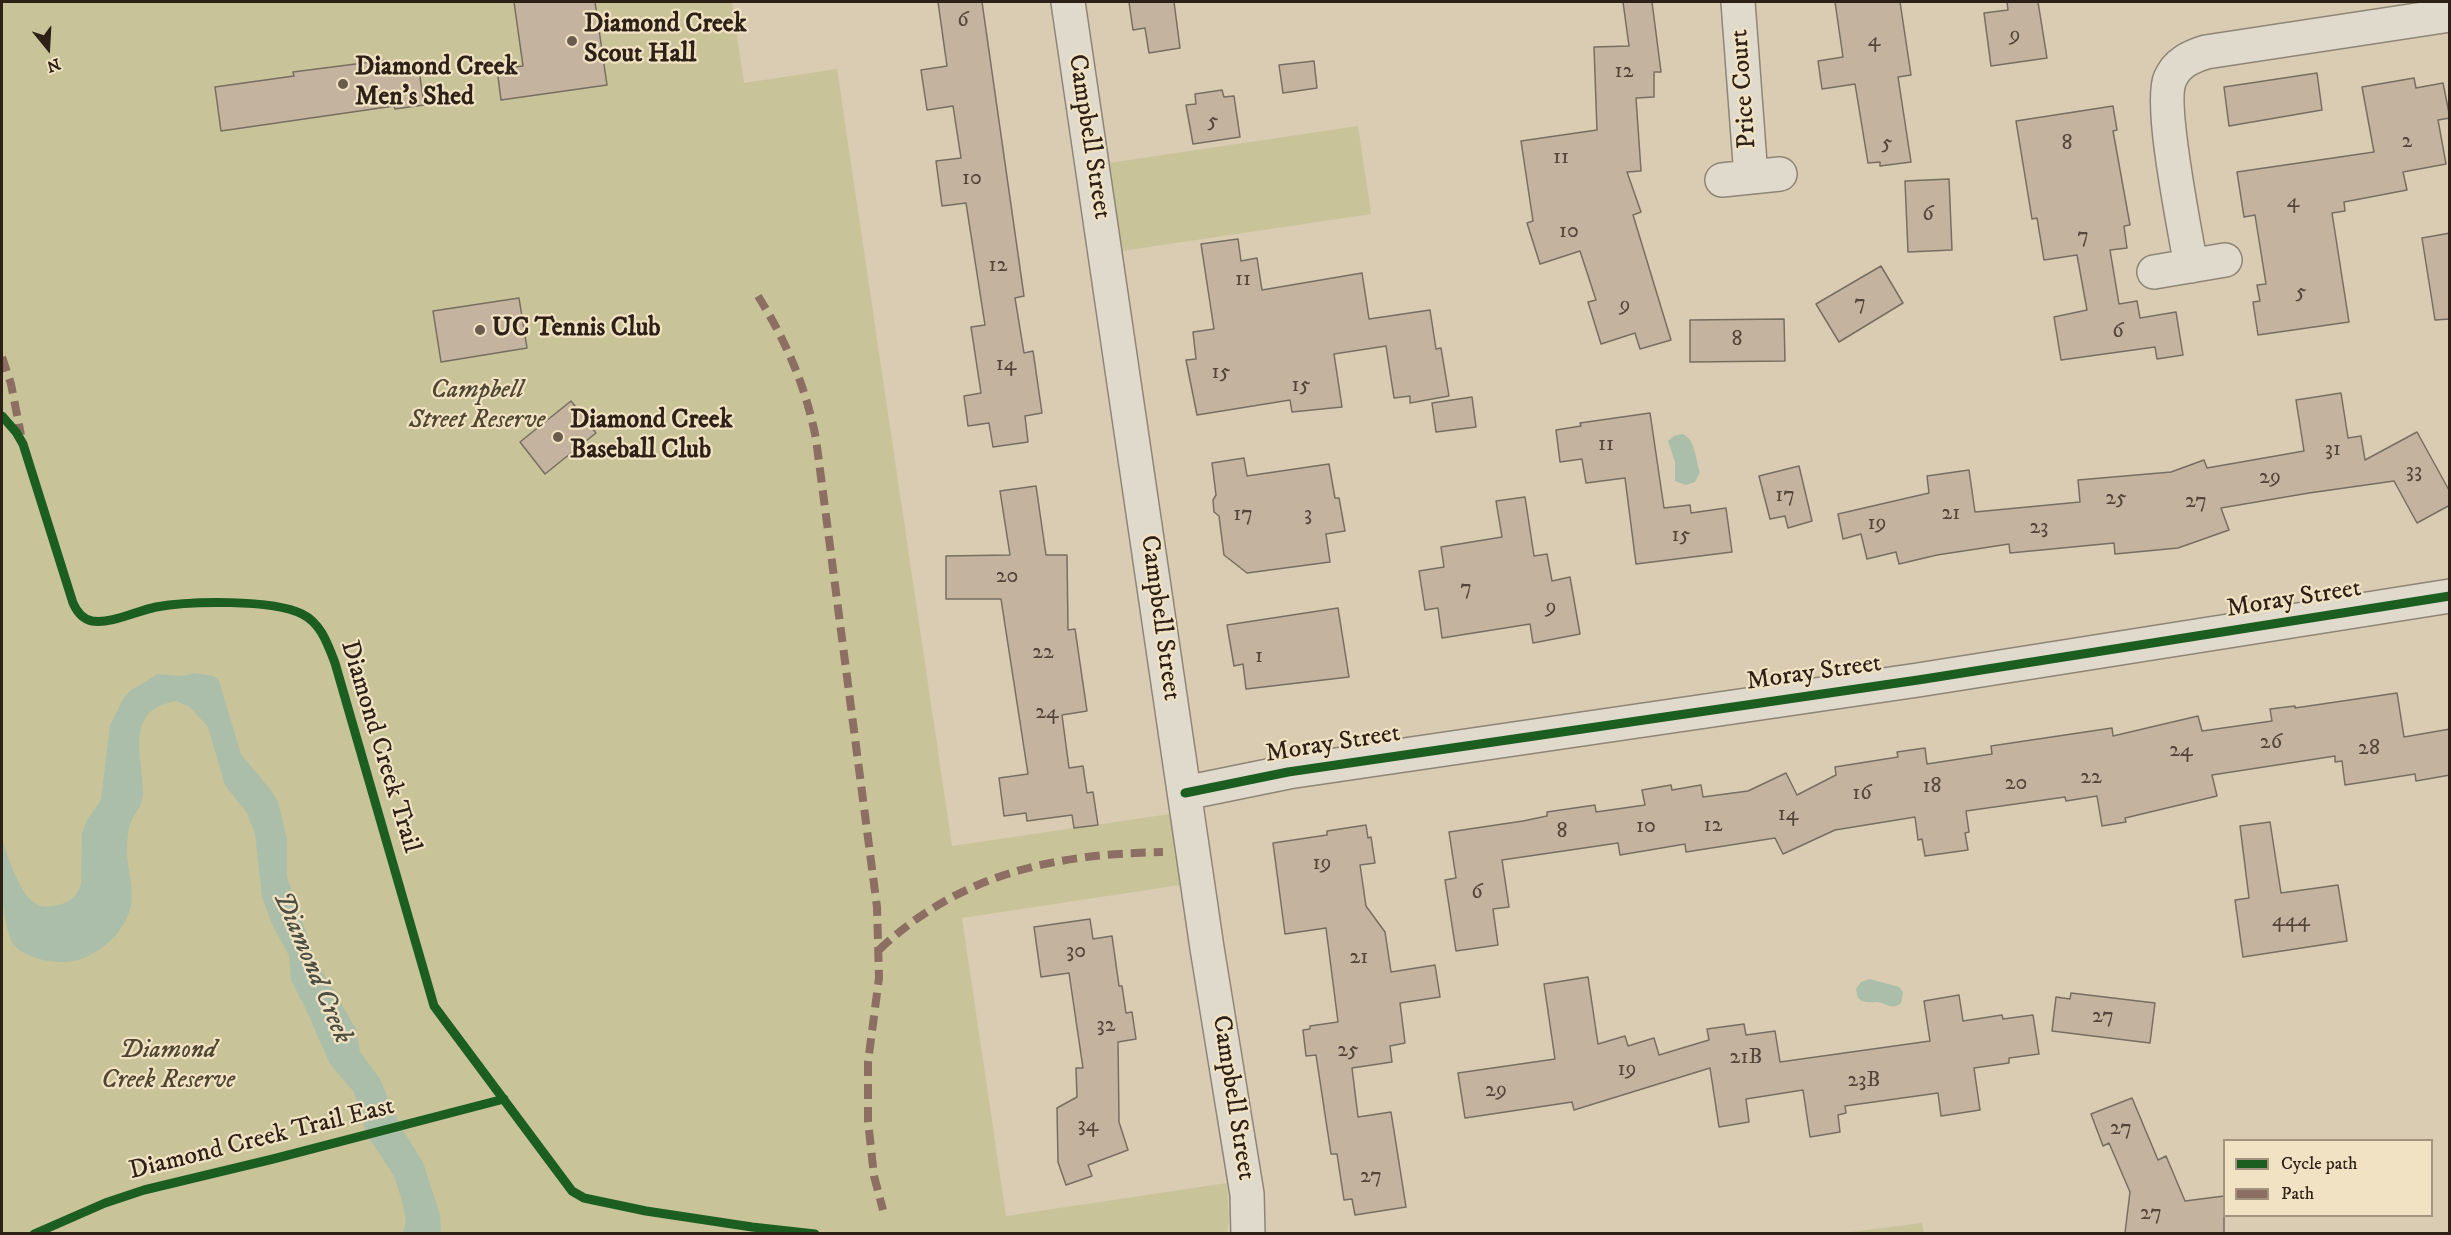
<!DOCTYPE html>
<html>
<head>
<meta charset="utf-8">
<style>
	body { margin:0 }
	#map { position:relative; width:2451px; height:1235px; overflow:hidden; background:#d9ccb2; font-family:"IM FELL DW Pica",serif }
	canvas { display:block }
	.frame { position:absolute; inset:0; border:3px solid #2d2017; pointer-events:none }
	.legend { position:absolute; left:2223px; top:1139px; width:210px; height:78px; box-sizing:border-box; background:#f0e2c3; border:2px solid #a2947e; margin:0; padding:8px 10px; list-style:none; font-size:18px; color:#2d2017 }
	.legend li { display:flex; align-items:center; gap:12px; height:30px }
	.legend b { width:30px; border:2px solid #a2947e }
	.north { position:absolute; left:18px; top:18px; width:60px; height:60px; -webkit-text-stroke:4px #f0e2c3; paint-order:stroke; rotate:162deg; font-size:16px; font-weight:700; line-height:24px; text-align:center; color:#2d2017 }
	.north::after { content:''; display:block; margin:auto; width:21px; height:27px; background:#2d2017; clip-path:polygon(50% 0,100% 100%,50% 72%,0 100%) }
</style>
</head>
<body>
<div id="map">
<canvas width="2451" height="1235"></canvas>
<div class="frame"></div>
<ul class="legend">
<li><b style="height:8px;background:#1b5e20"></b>Cycle path</li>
<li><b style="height:8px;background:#8d6e63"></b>Path</li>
</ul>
<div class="north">N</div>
</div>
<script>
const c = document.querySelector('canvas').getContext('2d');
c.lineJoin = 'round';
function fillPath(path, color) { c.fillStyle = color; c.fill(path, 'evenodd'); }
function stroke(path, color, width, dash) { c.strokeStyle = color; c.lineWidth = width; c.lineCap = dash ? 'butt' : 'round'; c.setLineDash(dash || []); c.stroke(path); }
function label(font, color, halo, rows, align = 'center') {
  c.font = font + ' "IM FELL DW Pica",serif'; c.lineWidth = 4.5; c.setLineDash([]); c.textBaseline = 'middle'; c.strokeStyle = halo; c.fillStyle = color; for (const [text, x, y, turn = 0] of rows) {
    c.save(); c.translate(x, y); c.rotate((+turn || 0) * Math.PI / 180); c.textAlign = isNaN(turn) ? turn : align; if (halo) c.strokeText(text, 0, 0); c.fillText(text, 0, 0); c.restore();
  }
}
const green = new Path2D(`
	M2,2H732L744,83L837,69L952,846L1170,814L1180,885L962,918L1006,1216L1227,1183L1229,1221L1227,1233L2,1234Z
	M1358,126L1371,214L1122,251L1109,163Z
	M1922,1223L1924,1233H1843Z`);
const water = new Path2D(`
	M1682,434C1696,439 1695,459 1700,472L1695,482L1686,485L1675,481V462L1668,441L1674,436Z
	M194,673L214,676L219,681L241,754L273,793L278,802L287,839V877L316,961L356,1029L360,1052L380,1079L400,1126L423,1162L440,1215L441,1233H403L406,1221L402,1201L394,1176L367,1135L354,1092L330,1064L305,1007L291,980L289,956L271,922L262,897L255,834L247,813L225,785L208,727L190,707L177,701C123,709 143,755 143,793C143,805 136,811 131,822C128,828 128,837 127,844C126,862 132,880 132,898C130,931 95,961 65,962C50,963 24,957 14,945C0,923 1,868 2,839C7,855 21,897 36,904C43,908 50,907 58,905C71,902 77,896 81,884L82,833L87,820L101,800L110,725L123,699L130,691L158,674L182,676Z
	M1870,979L1899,987L1903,992L1901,1003C1891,1011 1888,1003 1877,1002C1871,1002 1868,1003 1862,1001L1858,998L1856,989L1861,982Z`);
const building = new Path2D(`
	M514,2H595L607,85L501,100L497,69L523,66Z
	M938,2H982L1024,296L1015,298L1024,353L1033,351L1042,413L1025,416L1028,442L993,447L989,423L968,426L964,396L981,393L971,327L985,325L966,203L942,206L936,161L961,158L953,106L927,110L921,70L947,66Z
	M1129,2H1174L1180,48L1149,53L1145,28L1133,30Z
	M1623,2H1652L1661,72H1654V97L1636,98L1641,171L1627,172L1641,212L1633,215L1671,340L1640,349L1635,333L1601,344L1588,302L1596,300L1580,251L1540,264L1527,223L1533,221L1521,141L1597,130L1594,47L1629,46Z
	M1835,2H1900L1911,75L1898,77L1911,162L1880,166V162L1868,163L1855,84L1822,89L1818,61L1843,57Z
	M2007,2H2038L2047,58L1991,66L1984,13L2008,10Z
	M387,60L389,68L418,63L424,105L395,109L394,106L221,131L215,87L294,76L293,72Z
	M1314,61L1317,88L1283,93L1279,65Z
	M2317,73L2322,110L2229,126L2224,87Z
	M2414,78L2416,88L2443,83L2450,118L2438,120L2446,164L2403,172L2407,190L2344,202L2345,211L2332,213L2349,322L2258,335L2253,302L2260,301L2257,285L2266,284L2255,215L2244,217L2237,172L2374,152L2362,87Z
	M1222,90L1224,97L1234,96L1240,137L1193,144L1186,105L1196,104L1195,94Z
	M2113,106L2117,130L2113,131L2130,225L2124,226L2127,248L2110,250L2119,304L2137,301L2140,318L2176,312L2183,355L2157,359L2155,347L2061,360L2054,317L2087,310L2077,255L2044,260L2037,218L2032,219L2016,121Z
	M1949,179L1952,250L1908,252L1905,181Z
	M2450,233V319L2435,320L2422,238Z
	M1238,239L1241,261L1257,258L1262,290L1362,273L1369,319L1430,310L1436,349L1441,348L1449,396L1410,403V396L1394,398L1386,346L1334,354L1342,407L1292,412L1290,400L1197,415L1186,360L1196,359L1193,332L1214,329L1201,244Z
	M1881,266L1903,303L1839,342L1816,304Z
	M519,298L527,348L441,362L433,311Z
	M1784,319L1785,361L1690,362V320Z
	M2341,393L2348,438L2361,436L2365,460L2417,432L2450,492V505L2417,523L2394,481L2309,493L2221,508L2229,530L2178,548L2115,554L2114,543L2010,553L2009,544L1937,555L1899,564L1896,552L1867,559L1861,534L1843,539L1838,514L1929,493L1927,476L1969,470L1975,512L2080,502L2078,480L2171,472L2204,460L2207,468L2304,451L2296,400Z
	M1472,397L1476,427L1436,432L1432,403Z
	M571,401L596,433L545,474L520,442Z
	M1650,413L1664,508L1690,505L1691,513L1726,508L1732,552L1636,564L1625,478L1586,483L1582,459L1560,462L1556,430L1581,426L1580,423Z
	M1244,458L1247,476L1329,464L1335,498H1339L1345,531L1326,534L1330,562L1247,573L1224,555L1219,516L1214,512L1213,500L1216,495L1212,463Z
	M1799,466L1812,521L1788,528L1785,516L1770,519L1759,476Z
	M1036,486L1046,555H1067L1068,630L1075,629L1087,711L1062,715L1069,768L1083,766L1087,793L1093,792L1098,825L1074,828L1072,815L1027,821L1026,813L1004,816L999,778L1028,774L1001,599H946V556L1010,555L1000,491Z
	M1525,497L1534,556L1547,554L1552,581L1570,577L1580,634L1533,643L1530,624L1442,638L1438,608L1425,610L1419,571L1444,567L1441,547L1502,537L1496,501Z
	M1338,608L1349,677L1246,689L1243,664L1234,666L1227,625Z
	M2397,693L2404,737L2450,729V775L2416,781L2415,774L2345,785L2342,761L2335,762V756L2212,775L2217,796L2125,818L2126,822L2102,826L2097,796L2066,801L2065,797L1966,811L1969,832L1965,833L1968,850L1925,856L1922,839L1918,840L1915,817L1835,830L1783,854L1775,838L1686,852L1685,844L1620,855L1618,843L1502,860L1509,907L1493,909L1498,945L1456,951L1445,880L1456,878L1449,832L1523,821L1547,816V812L1595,805L1596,812L1645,805L1642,790L1671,785L1672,790L1701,785L1703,797L1748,791L1786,773L1797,795L1836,775L1835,767L1898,757L1897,752L1925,748L1927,764L1992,754L1991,746L2112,728L2113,736L2198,716L2202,731L2272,721L2270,709L2295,706V708Z
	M2270,822L2281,893L2338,885L2347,941L2243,957L2235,900L2249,898L2240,826Z
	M1366,825L1368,838L1371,837L1375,863L1360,865L1366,906L1385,932L1391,972L1435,965L1440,997L1400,1003L1405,1043L1390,1046L1392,1062L1352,1068L1358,1117L1391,1112L1406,1207L1355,1215L1352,1199L1344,1200L1337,1154H1331L1316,1055L1306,1056L1303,1030L1310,1029V1026L1338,1022L1326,928L1285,934L1273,843L1327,835V831Z
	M1090,919L1093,939L1112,936L1119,986H1122L1126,1013L1132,1012L1136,1039L1118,1042L1119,1122L1128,1150L1088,1165L1092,1176L1066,1185L1058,1162L1057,1108L1077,1097L1076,1068H1083L1069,973L1041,977L1034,927Z
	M1588,977L1598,1044L1625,1036L1628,1046L1654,1038L1659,1055L1709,1040L1707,1029L1744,1024L1746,1035L1775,1031L1780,1062L1930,1041L1924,1001L1959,995L1963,1021L2002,1015L2003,1019L2033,1015L2039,1054L2009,1058V1063L1974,1068L1980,1110L1941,1116L1938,1093L1845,1106L1846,1113L1838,1115L1840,1132L1810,1137L1803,1090L1746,1099L1749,1122L1719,1127L1710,1068L1574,1110L1572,1102L1465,1118L1458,1073L1555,1059L1544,984Z
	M2071,993L2155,1003L2150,1043L2052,1031L2056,997L2070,999Z
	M2132,1098L2158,1160L2166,1156L2185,1201L2224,1196V1233H2125L2130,1192L2109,1143L2103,1146L2091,1114Z`);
const minor = new Path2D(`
	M1068,2L1207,948L1247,1194L1248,1234
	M1738,2L1751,177
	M1722,180L1780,174
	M2191,266C2185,231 2159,104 2170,79C2177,63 2190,57 2206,52L2450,15
	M2154,272L2225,260
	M1185,793L1288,772L1918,680L2450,596`);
const quiet = new Path2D(`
	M758,296C786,341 806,387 816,439L877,907L879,978L868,1062V1121L874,1176L883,1210
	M2,357L11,384L21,435
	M879,950C960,873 1055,854 1163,852`);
const cycleway = new Path2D(`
	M2,416L16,432L23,444L73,603C77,612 82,619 92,621C112,624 136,611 156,607C189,601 272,599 302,614C321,623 328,645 335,663L434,1006L572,1191L584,1198L646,1211L752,1227L815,1234
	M1185,793L1288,772L1918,680L2450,596
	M34,1234L105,1203L144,1190L273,1159L504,1099`);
const markers = [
	[572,41,6,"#695c4d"],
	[343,84,6,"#695c4d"],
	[480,330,6,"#695c4d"],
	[558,437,6,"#695c4d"]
];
const numberNames = [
	["6",963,21],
	["9",2015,36],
	["4",1874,41],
	["12",1624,72],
	["5",1213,122],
	["2",2407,142],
	["5",1887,144],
	["8",2067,144],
	["11",1561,158],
	["10",972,179],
	["4",2293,202],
	["6",1928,215],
	["10",1569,232],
	["7",2083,237],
	["12",998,266],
	["11",1243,280],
	["5",2301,293],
	["7",1860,304],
	["9",1625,306],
	["6",2118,332],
	["8",1737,340],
	["14",1006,365],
	["15",1221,373],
	["15",1301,386],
	["11",1606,445],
	["31",2333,450],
	["33",2414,472],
	["29",2270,478],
	["17",1785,496],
	["25",2116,499],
	["27",2196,502],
	["21",1951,514],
	["17",1243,515],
	["3",1308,515],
	["19",1877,524],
	["23",2039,528],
	["15",1681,536],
	["20",1007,577],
	["7",1466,589],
	["9",1551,608],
	["22",1043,653],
	["1",1259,657],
	["24",1047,713],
	["26",2271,743],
	["28",2369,749],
	["24",2181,751],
	["22",2091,778],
	["20",2016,784],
	["18",1932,787],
	["16",1862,794],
	["14",1788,815],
	["12",1713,826],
	["10",1646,827],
	["8",1562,832],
	["19",1322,864],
	["6",1477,893],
	["444",2291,921],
	["30",1076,952],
	["21",1359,958],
	["27",2103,1017],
	["32",1106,1026],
	["25",1348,1051],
	["21B",1746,1058],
	["19",1627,1070],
	["23B",1864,1081],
	["29",1496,1091],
	["34",1088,1126],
	["27",2121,1129],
	["27",1371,1177],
	["27",2151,1214]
];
const poiNames = [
	["Diamond Creek",584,26],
	["Scout Hall",584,56],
	["Diamond Creek",355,69],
	["Men's Shed",355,99],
	["UC Tennis Club",492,330],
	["Diamond Creek",570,422],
	["Baseball Club",570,452]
];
const streetNames = [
	["Price Court",1745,89,-94],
	["Campbell Street",1088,137,81],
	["Moray Street",2294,600,-9],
	["Campbell Street",1159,618,82],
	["Moray Street",1814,674,-8],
	["Moray Street",1333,745,-9],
	["Diamond Creek Trail",379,747,73],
	["Campbell Street",1232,1098,81],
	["Diamond Creek Trail East",262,1140,-14]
];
const parkNames = [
	["Campbell",477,392],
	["Street Reserve",477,422],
	["Diamond",168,1052],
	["Creek Reserve",168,1082]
];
const waterNames = [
	["Diamond Creek",311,968,67]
];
fillPath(green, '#c8c398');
fillPath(water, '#abbea9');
fillPath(building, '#c4b49f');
stroke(building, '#776e61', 1.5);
stroke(minor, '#8e8576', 36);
stroke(minor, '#e0dacd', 33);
stroke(quiet, '#8d6e63', 8, [15, 8]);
stroke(cycleway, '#1b5e20', 9);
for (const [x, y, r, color] of markers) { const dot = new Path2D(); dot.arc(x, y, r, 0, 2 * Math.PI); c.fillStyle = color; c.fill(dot); stroke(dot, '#f0e2c3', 2); }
label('22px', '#534539', null, numberNames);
label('bold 26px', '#2d2017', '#f0e2c3', poiNames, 'left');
label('26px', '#2d2017', '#f0e2c3', streetNames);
label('italic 26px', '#504732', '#f0e2c3', parkNames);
label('italic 27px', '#4d4e42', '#f0e2c3', waterNames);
</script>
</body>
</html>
